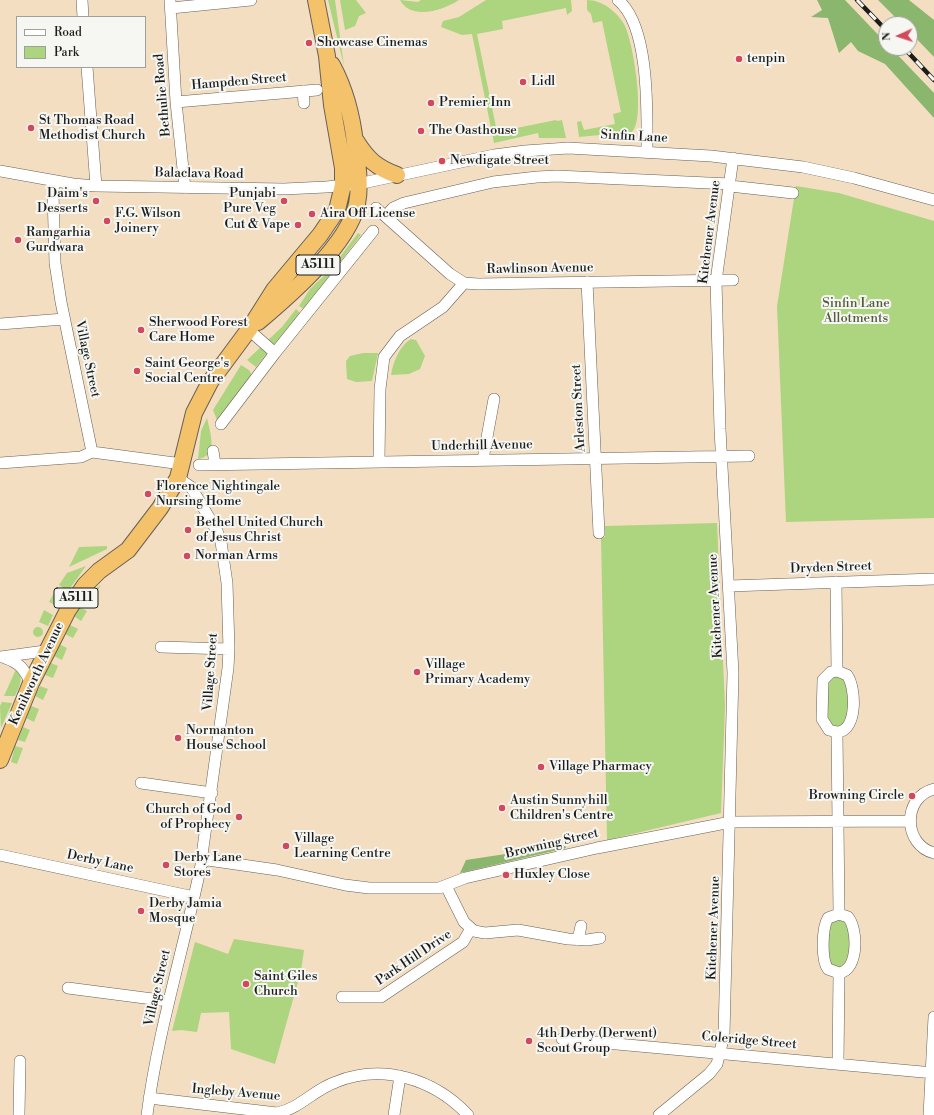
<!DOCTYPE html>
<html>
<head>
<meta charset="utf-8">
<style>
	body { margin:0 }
	#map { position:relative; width:934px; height:1115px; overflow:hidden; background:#f3dec2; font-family:"Libre Bodoni",serif }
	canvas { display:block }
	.legend { position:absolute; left:16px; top:16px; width:130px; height:52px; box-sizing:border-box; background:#f6f6f2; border:1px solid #9f9f9c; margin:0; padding:5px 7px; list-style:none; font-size:12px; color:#1c1c1c }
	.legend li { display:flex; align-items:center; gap:8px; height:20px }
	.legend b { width:20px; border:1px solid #9f9f9c }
	.north { position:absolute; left:878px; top:16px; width:40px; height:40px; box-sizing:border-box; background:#f6f6f2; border:1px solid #9f9f9c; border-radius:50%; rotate:267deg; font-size:11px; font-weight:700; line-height:16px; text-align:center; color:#1c1c1c }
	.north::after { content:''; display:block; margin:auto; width:14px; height:18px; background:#d1495b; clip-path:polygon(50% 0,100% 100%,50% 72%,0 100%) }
</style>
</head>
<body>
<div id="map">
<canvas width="934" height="1115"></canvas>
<ul class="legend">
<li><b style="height:5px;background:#fff"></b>Road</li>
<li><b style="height:11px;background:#add47e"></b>Park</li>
</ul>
<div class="north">N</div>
</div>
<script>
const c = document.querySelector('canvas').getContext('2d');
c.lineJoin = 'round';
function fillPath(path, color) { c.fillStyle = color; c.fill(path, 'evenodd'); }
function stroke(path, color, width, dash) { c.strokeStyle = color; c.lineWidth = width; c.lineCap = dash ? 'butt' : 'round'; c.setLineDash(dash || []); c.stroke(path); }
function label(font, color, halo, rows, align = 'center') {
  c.font = font + ' "Libre Bodoni",serif'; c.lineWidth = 4; c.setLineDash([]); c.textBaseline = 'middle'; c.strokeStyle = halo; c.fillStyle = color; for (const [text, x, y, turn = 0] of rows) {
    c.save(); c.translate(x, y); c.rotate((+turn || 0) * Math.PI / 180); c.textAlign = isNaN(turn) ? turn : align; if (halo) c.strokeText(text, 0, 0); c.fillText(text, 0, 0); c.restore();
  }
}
const green = new Path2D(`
	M328,0H335L344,66Z
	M340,0H356L366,13L359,16L355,26L345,30Z
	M400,0L418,2L421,0H459C444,10 411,21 400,0Z
	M486,0H571L572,11L567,15L566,8L502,21L503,29L477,34L497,132L556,120L557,121L562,120L566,138H539L538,133L494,143L472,34L462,35L441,27L443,21L459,17Z
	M587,0C602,0 616,11 624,24C633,40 646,119 632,132L579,137L577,122L581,121L584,130L615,124L613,114L621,112L602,21L593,23L591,14L587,10Z
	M796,186L839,193L934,221V518L786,522L777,306Z
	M358,233L361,235L332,272L330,270Z
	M327,273L330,276L304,309L299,306L310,289Z
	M296,309L301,314L277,347L267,341L282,327Z
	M411,339L416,340L425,356L420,369L409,374L391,375C393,363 399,346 411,339Z
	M263,345L267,353L256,367L247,360Z
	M363,353H378L372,381L356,382L347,379L346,361L350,356Z
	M241,365L249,370L252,375L219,425L213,410Z
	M207,418C210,432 219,456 198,459L201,431Z
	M717,523L725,707L721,813L607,840L601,537H605V526Z
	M107,546V549L69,567L79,547Z
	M86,566L68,591L59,585L67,573Z
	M101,585L89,606L82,602L89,593Z
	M55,591L65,597L59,607L49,602Z
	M79,607L87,611L81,621L74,616Z
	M44,610L53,615L48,626L39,622Z
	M70,625L78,629L73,638L65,634Z
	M33 632a5 5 0 1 1 10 0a5 5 0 1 1-10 0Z
	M59,644L67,648L62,660L54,656Z
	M51,663L58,666L53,678L45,675Z
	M17,667C24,678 20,685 15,696H4Z
	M833,675L848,681L850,717L840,729L828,726L825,685Z
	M40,686L48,689L43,700L35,696Z
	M2,702L12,703L1,728L0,706Z
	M31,706L39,709L34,722L26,718Z
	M23,727L30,730L25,742L18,740Z
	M15,746L23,748L17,764L11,762Z
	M834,918L849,923L850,958L841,969L828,964L827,927Z
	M234,939L304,950L301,971L275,1064L231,1049L229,1012L201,1013L197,1032L181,1030L172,1031L195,942L228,954Z`);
const forest = new Path2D(`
	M817,0H845L886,43V48H891L934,93V118L885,64L858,51L851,42L839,53L828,18L811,17L822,10Z
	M878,0H909L934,20V57L910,32V24H902Z
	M565,845L566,848L460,873L466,860Z`);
const minor = new Path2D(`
	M82,0L83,17
	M170,0L176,102L185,188
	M618,0C650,26 647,113 647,151
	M171,8L251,0
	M87,67L96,186
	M303,91L304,103
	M176,102L317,90
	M0,171L73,184L96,186L284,189L326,187L358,184L494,155L525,151L568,148L711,156L803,167L854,178L934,200
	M54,181L53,193L55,263L61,302L92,452
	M730,186L793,193
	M376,208L450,274L464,283L478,284L733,280
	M386,216L393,208L404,203L493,182L537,177L557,176L730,184
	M587,282L599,533
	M0,324L64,319
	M249,330L275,353
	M221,424L275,353L373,231
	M213,451L215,464
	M483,459L494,399
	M379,461L380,389L384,357L400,336L443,307L464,283
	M0,463L81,457L92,452L182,464
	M199,465L749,456
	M836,582L837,671L847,675C856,687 858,731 837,732
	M729,586L934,579
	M161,647L229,649
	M0,657L45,651
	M5,658C20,663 24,669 31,683
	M837,671L831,672L823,680L822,719L829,730L837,732L839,914L848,917C858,929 859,970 839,973
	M141,783L212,793
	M934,789C902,797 903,845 934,853
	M0,855L194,897
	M203,862L208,860L277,870L345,885L369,888H439L465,878L597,848L731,822L910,821
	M446,886L464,922L474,931L485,933L518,930L568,939L587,940L600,938
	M578,940L581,926
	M68,988L168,1001
	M342,997H381L463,942L470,930
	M562,1039L934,1073
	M838,1063L839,973L828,969C821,960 822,928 828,918L839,914
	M149,1098L277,1113C301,1108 313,1090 336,1082C383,1063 434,1079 468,1115
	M19,1115L20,1061
	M147,1115C158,1030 184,948 201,865L203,862L202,855L228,668L229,649L227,583L221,542L217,531L191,487L178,478
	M394,1115L400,1076
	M659,1115L709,1074L717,1064L724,1035L733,673L720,429L716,281L733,158
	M929,1115L934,1017`);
const highway = new Path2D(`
	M356,141C367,159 377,168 397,175
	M258,322C290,295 348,245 357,204C361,184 357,163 355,143C352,116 345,89 332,65
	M0,760L31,683L68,610L85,585L99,571L128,550L160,508L178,478L194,413L210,382L250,328L274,290L320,235L337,210L343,185V168L332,105L327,56L316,0`);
const rail = new Path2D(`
	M857,0L886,30
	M904,48L934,80`);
const markers = [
	[309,43,4,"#d1495b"],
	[739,59,4,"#d1495b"],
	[523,82,4,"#d1495b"],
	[431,103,4,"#d1495b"],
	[31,128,4,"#d1495b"],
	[421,131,4,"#d1495b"],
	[442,161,4,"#d1495b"],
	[96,201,4,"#d1495b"],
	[284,201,4,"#d1495b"],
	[312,214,4,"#d1495b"],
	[107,221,4,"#d1495b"],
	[298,225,4,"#d1495b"],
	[18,240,4,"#d1495b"],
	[141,330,4,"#d1495b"],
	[137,371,4,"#d1495b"],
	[148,494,4,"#d1495b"],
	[188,530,4,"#d1495b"],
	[187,556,4,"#d1495b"],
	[417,672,4,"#d1495b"],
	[178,738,4,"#d1495b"],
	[541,767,4,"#d1495b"],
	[912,796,4,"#d1495b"],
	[502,808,4,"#d1495b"],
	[239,817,4,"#d1495b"],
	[286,846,4,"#d1495b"],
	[166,865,4,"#d1495b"],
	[506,875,4,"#d1495b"],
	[141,911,4,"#d1495b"],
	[246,984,4,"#d1495b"],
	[529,1041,4,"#d1495b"]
];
const shields = [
	[318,265,44],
	[76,598,44]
];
const shieldNames = [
	["A5111",318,265],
	["A5111",76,598]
];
const poiNames = [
	["Showcase Cinemas",317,43],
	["tenpin",747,59],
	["Lidl",531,82],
	["Premier Inn",439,103],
	["St Thomas Road",39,121],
	["Methodist Church",39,136],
	["The Oasthouse",429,131],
	["Newdigate Street",450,161],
	["Daim's",88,194,"right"],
	["Desserts",88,209,"right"],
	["Punjabi",276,194,"right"],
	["Pure Veg",276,209,"right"],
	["F.G. Wilson",115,214],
	["Joinery",115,229],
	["Aira Off License",320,214],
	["Cut & Vape",290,225,"right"],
	["Ramgarhia",26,233],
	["Gurdwara",26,248],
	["Sherwood Forest",149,323],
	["Care Home",149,338],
	["Saint George's",145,364],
	["Social Centre",145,379],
	["Florence Nightingale",156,487],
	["Nursing Home",156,502],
	["Bethel United Church",196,523],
	["of Jesus Christ",196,538],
	["Norman Arms",195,556],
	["Village",425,665],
	["Primary Academy",425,680],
	["Normanton",186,731],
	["House School",186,746],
	["Village Pharmacy",549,767],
	["Browning Circle",904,796,"right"],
	["Austin Sunnyhill",510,801],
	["Children's Centre",510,816],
	["Church of God",231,810,"right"],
	["of Prophecy",231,825,"right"],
	["Village",294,839],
	["Learning Centre",294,854],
	["Derby Lane",174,858],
	["Stores",174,873],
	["Huxley Close",514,875],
	["Derby Jamia",149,904],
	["Mosque",149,919],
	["Saint Giles",254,977],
	["Church",254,992],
	["4th Derby (Derwent)",537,1034],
	["Scout Group",537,1049]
];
const streetNames = [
	["Hampden Street",239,82,-5],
	["Bethulie Road",163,95,-95],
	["Sinfin Lane",634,137,3],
	["Balaclava Road",199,174,1],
	["Kitchener Avenue",710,232,-83],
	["Rawlinson Avenue",540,269,-1],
	["Village Street",87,359,78],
	["Arleston Street",579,408,-93],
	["Underhill Avenue",482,446,-1],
	["Dryden Street",831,568,-2],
	["Kitchener Avenue",716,606,-93],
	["Village Street",211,672,-86],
	["Kenilworth Avenue",37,674,-65],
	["Browning Street",552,844,-13],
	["Derby Lane",100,862,12],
	["Kitchener Avenue",714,928,-88],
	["Park Hill Drive",414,958,-34],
	["Village Street",158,988,-77],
	["Coleridge Street",749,1041,5],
	["Ingleby Avenue",236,1093,5]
];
const parkNames = [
	["Sinfin Lane",856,304],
	["Allotments",856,319]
];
fillPath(green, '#add47e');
fillPath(forest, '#8ab66d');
stroke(minor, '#676056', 12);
stroke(highway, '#676056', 18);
stroke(minor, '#fff', 11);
stroke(highway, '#f3c26a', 16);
stroke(rail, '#1c1c1c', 4.5);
stroke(rail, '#f6f6f2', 3, [9]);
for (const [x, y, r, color] of markers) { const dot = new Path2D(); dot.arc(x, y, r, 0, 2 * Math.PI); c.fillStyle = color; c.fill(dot); stroke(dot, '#f6f6f2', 1.5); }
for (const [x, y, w] of shields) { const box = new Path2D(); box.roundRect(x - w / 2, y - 10, w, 20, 3); c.fillStyle = '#f6f6f2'; c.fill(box); stroke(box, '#1c1c1c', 1); }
label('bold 12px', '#1c1c1c', null, shieldNames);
label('13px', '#1c1c1c', '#f6f6f2', poiNames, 'left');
label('13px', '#1c1c1c', '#f6f6f2', streetNames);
label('13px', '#4f5c3e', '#f6f6f2', parkNames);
</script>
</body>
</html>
